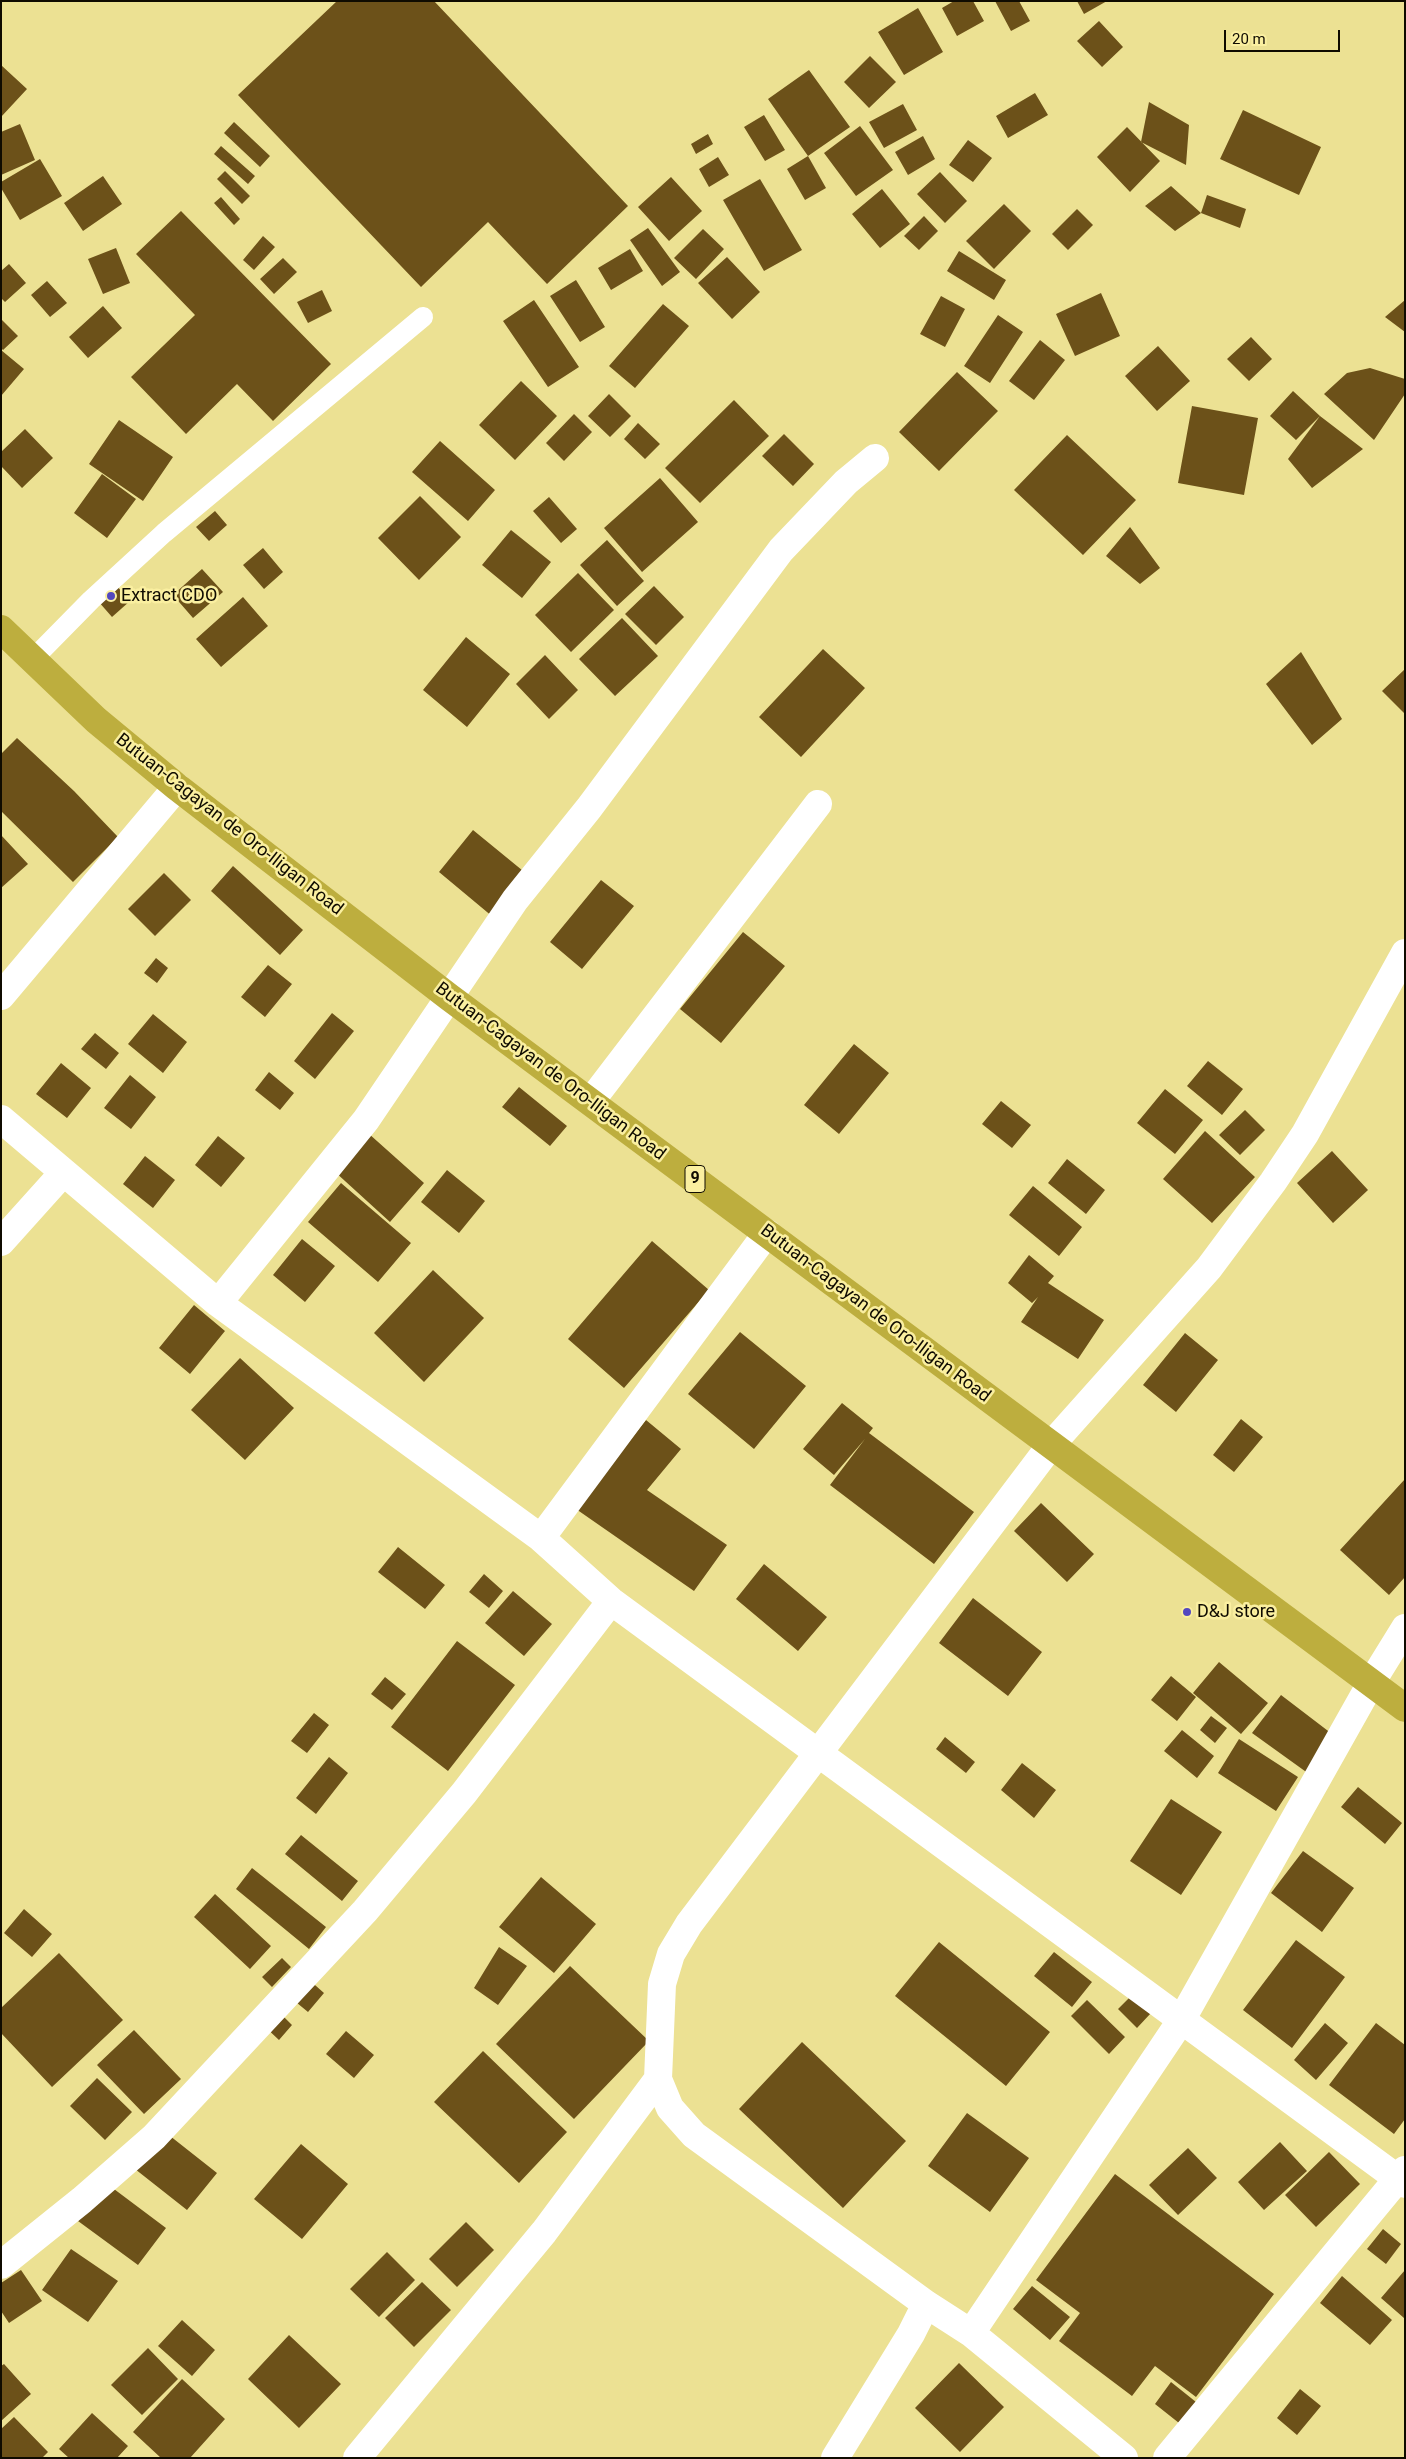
<!DOCTYPE html>
<html>
<head>
<meta charset="utf-8">
<style>
	body { margin:0 }
	#map { position:relative; width:1406px; height:2459px; overflow:hidden; background:#ece193; font-family:Roboto,sans-serif }
	canvas { display:block }
	.frame { position:absolute; inset:0; border:2px solid #0f0b00; pointer-events:none }
	.scale { position:absolute; left:1224px; top:30px; width:116px; height:22px; box-sizing:border-box; border:2px solid #0f0b00; border-top:0; padding-left:6px; font-size:15px; line-height:18px; white-space:nowrap; color:#0f0b00; -webkit-text-stroke:4px #faefa0; paint-order:stroke }
</style>
</head>
<body>
<div id="map">
<canvas width="1406" height="2459"></canvas>
<div class="frame"></div>
<div class="scale">20 m</div>
</div>
<script>
const c = document.querySelector('canvas').getContext('2d');
c.lineJoin = 'round';
function fillPath(path, color) { c.fillStyle = color; c.fill(path, 'evenodd'); }
function stroke(path, color, width, dash) { c.strokeStyle = color; c.lineWidth = width; c.lineCap = dash ? 'butt' : 'round'; c.setLineDash(dash || []); c.stroke(path); }
function label(font, color, halo, rows, align = 'center') {
  c.font = font + ' Roboto,sans-serif'; c.lineWidth = 5; c.setLineDash([]); c.textBaseline = 'middle'; c.strokeStyle = halo; c.fillStyle = color; for (const [text, x, y, turn = 0] of rows) {
    c.save(); c.translate(x, y); c.rotate((+turn || 0) * Math.PI / 180); c.textAlign = isNaN(turn) ? turn : align; if (halo) c.strokeText(text, 0, 0); c.fillText(text, 0, 0); c.restore();
  }
}
const building = new Path2D(`
	M337,1H434L628,206L547,284L488,222L421,287L238,95Z
	M954,1H973L984,21L957,36L942,8Z
	M995,1H1019L1030,21L1011,31Z
	M1077,1H1107L1084,14Z
	M918,8L943,52L904,75L878,32Z
	M1099,21L1123,47L1102,67L1077,41Z
	M870,56L896,82L869,108L844,82Z
	M1,65L27,89L1,117Z
	M809,70L850,127L808,156L768,99Z
	M1035,93L1048,115L1008,138L996,116Z
	M1149,102L1189,125L1186,165L1141,142Z
	M903,104L917,130L884,148L869,122Z
	M1243,110L1321,147L1299,195L1220,159Z
	M764,115L785,150L765,161L744,127Z
	M234,122L270,156L260,167L224,133Z
	M20,124L35,160L1,175V132Z
	M860,126L893,170L856,196L824,153Z
	M1127,127L1160,161L1130,192L1097,157Z
	M708,134L713,144L696,154L691,144Z
	M923,136L935,159L908,175L895,152Z
	M968,140L992,158L973,182L949,165Z
	M221,146L255,176L248,184L214,154Z
	M808,156L826,188L805,200L787,169Z
	M718,157L729,175L709,187L699,169Z
	M40,159L62,196L20,220L1,188V182Z
	M225,171L250,196L242,204L217,179Z
	M940,172L967,201L945,223L917,194Z
	M103,176L122,204L83,231L64,203Z
	M671,177L702,211L669,241L638,207Z
	M760,179L802,250L764,271L723,200Z
	M1171,186L1201,213L1207,195L1246,209L1240,228L1201,213L1175,231L1145,206Z
	M882,189L910,224L880,248L852,214Z
	M221,197L240,219L234,225L214,203Z
	M1004,204L1031,231L994,269L966,241Z
	M1077,209L1093,225L1068,250L1052,234Z
	M181,211L331,364L273,421L237,384L186,434L131,377L195,315L136,254Z
	M924,216L938,231L919,250L904,236Z
	M648,228L680,272L662,286L630,240Z
	M703,229L724,249L696,279L674,258Z
	M263,236L275,247L254,270L243,260Z
	M116,248L130,283L103,294L88,259Z
	M630,249L643,271L611,290L598,268Z
	M959,251L1006,280L994,300L947,271Z
	M727,257L760,292L732,319L698,283Z
	M283,258L297,272L274,294L260,279Z
	M9,264L26,283L5,302L1,298V271Z
	M576,280L605,327L580,342L550,296Z
	M47,281L67,303L50,317L31,295Z
	M322,290L332,311L308,323L297,302Z
	M1101,293L1120,336L1075,356L1056,314Z
	M941,296L965,309L945,347L920,334Z
	M534,300L579,367L548,387L503,321Z
	M1405,300V332L1385,317Z
	M663,304L689,326L635,388L609,366Z
	M103,306L122,328L88,358L69,337Z
	M998,315L1023,332L990,383L964,366Z
	M1,319L18,336L3,350L1,348Z
	M1251,337L1272,359L1249,381L1227,359Z
	M1040,340L1065,360L1034,400L1009,381Z
	M1158,346L1190,381L1157,411L1125,376Z
	M1,350L24,369L1,396Z
	M1370,368L1405,379V394L1374,440L1324,394L1347,373Z
	M957,372L998,411L939,471L899,432Z
	M521,381L557,416L515,460L479,425Z
	M1293,391L1320,416L1296,440L1270,416Z
	M609,394L631,416L610,437L588,416Z
	M734,400L769,436L700,503L665,468Z
	M1192,406L1258,418L1244,495L1178,483Z
	M574,414L592,432L564,461L546,443Z
	M1320,416L1363,449L1312,488L1288,459Z
	M119,420L173,457L143,501L89,464Z
	M638,423L660,444L645,459L624,439Z
	M25,429L53,458L22,488L1,466V452Z
	M784,434L814,464L793,486L762,456Z
	M1067,435L1136,500L1083,555L1014,490Z
	M440,441L495,490L468,521L412,472Z
	M102,474L136,499L107,538L74,513Z
	M660,478L698,522L642,572L604,528Z
	M420,496L461,537L419,580L378,538Z
	M549,497L577,529L561,543L533,511Z
	M215,511L227,525L209,541L196,527Z
	M1130,527L1160,568L1140,584L1106,556Z
	M511,530L551,562L522,598L482,565Z
	M607,540L644,581L617,606L580,565Z
	M263,548L283,572L264,589L243,565Z
	M202,569L223,592L193,618L173,595Z
	M578,573L614,610L571,652L535,615Z
	M116,585L130,601L112,617L98,601Z
	M654,586L684,617L656,645L625,614Z
	M243,597L268,626L221,667L196,639Z
	M622,618L658,656L615,696L579,659Z
	M466,637L510,674L467,727L423,690Z
	M823,649L865,688L801,757L759,717Z
	M1301,652L1342,719L1312,745L1266,684Z
	M545,655L578,690L549,719L516,684Z
	M1405,669V714L1382,691Z
	M17,738L74,791L118,837L73,882L1,811V754Z
	M473,830L528,875L493,917L439,872Z
	M1,835L28,864L1,888Z
	M233,866L303,930L280,955L211,891Z
	M164,873L191,900L155,936L128,909Z
	M601,880L634,906L582,969L550,942Z
	M743,932L785,966L721,1043L680,1009Z
	M156,958L168,968L157,983L144,973Z
	M268,965L292,984L265,1017L241,997Z
	M332,1013L354,1031L315,1079L294,1061Z
	M153,1014L187,1042L163,1073L128,1044Z
	M95,1033L119,1053L106,1069L81,1049Z
	M854,1044L889,1073L839,1134L804,1105Z
	M1208,1061L1243,1089L1222,1115L1187,1086Z
	M61,1063L91,1088L67,1118L36,1094Z
	M269,1072L294,1093L280,1110L255,1090Z
	M130,1075L156,1097L131,1129L104,1108Z
	M519,1087L567,1126L550,1146L502,1107Z
	M1165,1089L1203,1120L1175,1154L1137,1123Z
	M1001,1101L1031,1125L1012,1148L982,1124Z
	M1245,1110L1265,1130L1240,1155L1219,1135Z
	M1205,1131L1255,1177L1212,1223L1163,1179Z
	M368,1133L424,1183L390,1222L334,1171Z
	M218,1136L245,1158L221,1187L195,1165Z
	M1332,1151L1368,1190L1333,1223L1297,1183Z
	M145,1156L175,1180L153,1208L123,1184Z
	M1067,1159L1105,1190L1086,1214L1048,1183Z
	M447,1170L485,1201L459,1233L421,1202Z
	M341,1183L411,1243L378,1282L308,1222Z
	M1033,1186L1082,1227L1059,1256L1009,1215Z
	M302,1239L335,1266L305,1302L273,1275Z
	M652,1241L709,1290L624,1388L568,1339Z
	M1029,1255L1054,1276L1048,1283L1104,1320L1078,1359L1021,1322L1038,1297L1032,1303L1008,1283Z
	M433,1270L484,1318L424,1382L374,1333Z
	M194,1305L225,1331L190,1374L159,1348Z
	M740,1332L806,1386L754,1449L688,1394Z
	M1185,1333L1218,1360L1176,1412L1143,1385Z
	M240,1358L294,1408L245,1460L191,1410Z
	M842,1403L873,1428L869,1433L974,1512L934,1564L830,1485L865,1439L834,1475L803,1449Z
	M1241,1419L1263,1437L1234,1472L1213,1455Z
	M646,1420L681,1449L647,1490L727,1545L694,1591L576,1509Z
	M1405,1479V1577L1389,1595L1340,1550Z
	M1041,1503L1094,1554L1067,1582L1014,1531Z
	M398,1547L445,1585L425,1609L378,1572Z
	M764,1564L827,1617L798,1651L736,1599Z
	M484,1574L503,1591L489,1608L469,1592Z
	M513,1591L552,1624L524,1656L485,1623Z
	M973,1598L1042,1652L1008,1696L939,1643Z
	M457,1641L515,1685L448,1771L391,1727Z
	M1219,1662L1268,1703L1241,1734L1193,1693Z
	M1171,1676L1196,1697L1177,1721L1151,1700Z
	M385,1677L406,1694L392,1710L371,1694Z
	M1281,1695L1336,1737L1309,1774L1252,1733Z
	M314,1713L329,1725L307,1753L291,1741Z
	M1211,1716L1227,1728L1215,1743L1200,1730Z
	M1182,1730L1214,1756L1197,1778L1164,1751Z
	M945,1737L975,1762L966,1773L936,1749Z
	M1239,1739L1298,1777L1276,1811L1218,1773Z
	M329,1757L348,1773L316,1814L296,1798Z
	M1022,1763L1056,1790L1034,1818L1001,1790Z
	M1358,1787L1402,1823L1385,1844L1341,1807Z
	M1171,1799L1222,1832L1181,1895L1130,1861Z
	M301,1835L358,1881L342,1901L285,1854Z
	M1303,1851L1354,1888L1322,1932L1271,1893Z
	M252,1868L326,1927L309,1949L236,1889Z
	M541,1877L596,1924L554,1973L499,1927Z
	M215,1894L271,1946L250,1969L194,1917Z
	M24,1909L52,1934L32,1957L4,1933Z
	M1296,1940L1345,1977L1292,2048L1243,2010Z
	M939,1942L1050,2032L1006,2086L895,1996Z
	M499,1947L527,1966L498,2005L474,1988Z
	M1054,1952L1092,1982L1072,2007L1034,1976Z
	M59,1953L123,2020L52,2087L1,2033V2008Z
	M282,1958L291,1967L272,1987L262,1977Z
	M570,1966L649,2041L574,2119L496,2044Z
	M307,1978L324,1993L308,2012L291,1998Z
	M1132,1995L1151,2013L1137,2028L1118,2009Z
	M1087,2000L1125,2037L1109,2054L1071,2016Z
	M277,2010L292,2025L279,2040L263,2025Z
	M1325,2023L1348,2043L1316,2080L1294,2060Z
	M1376,2023L1405,2045V2119L1394,2134L1329,2085Z
	M134,2030L181,2079L144,2114L97,2065Z
	M346,2031L374,2055L354,2078L326,2054Z
	M802,2042L906,2141L843,2208L739,2109Z
	M483,2051L567,2132L519,2183L434,2102Z
	M97,2078L132,2112L105,2140L70,2106Z
	M967,2113L1029,2158L990,2212L928,2166Z
	M165,2132L217,2173L187,2210L135,2169Z
	M1280,2142L1307,2171L1264,2210L1238,2182Z
	M301,2144L348,2184L302,2239L254,2199Z
	M1188,2148L1217,2178L1178,2215L1149,2185Z
	M1329,2152L1360,2184L1316,2227L1285,2195Z
	M1115,2174L1274,2294L1196,2397L1155,2366L1132,2396L1059,2341L1080,2313L1036,2280Z
	M106,2183L166,2228L138,2265L78,2221Z
	M466,2222L494,2250L457,2287L429,2259Z
	M1383,2229L1401,2244L1386,2264L1367,2249Z
	M71,2249L118,2281L88,2322L42,2290Z
	M387,2252L415,2280L379,2317L350,2289Z
	M21,2270L42,2301L9,2323L1,2311V2283Z
	M1405,2270V2316L1404,2318L1381,2298Z
	M1342,2276L1392,2320L1370,2345L1320,2303Z
	M422,2282L451,2310L414,2347L385,2318Z
	M1032,2286L1070,2317L1050,2340L1013,2309Z
	M182,2320L215,2350L192,2376L158,2346Z
	M289,2335L341,2384L299,2428L248,2379Z
	M148,2348L178,2379L142,2415L111,2385Z
	M959,2363L1004,2407L960,2452L915,2408Z
	M4,2364L31,2394L1,2421V2366Z
	M182,2379L225,2419L190,2458H161L133,2432Z
	M1171,2382L1196,2402L1179,2423L1155,2404Z
	M1300,2389L1321,2406L1297,2435L1277,2418Z
	M92,2413L128,2446L117,2458H69L59,2449Z
	M14,2417L48,2452L42,2458H1V2429Z`);
const lane = new Path2D(`
	M32,660L91,600L164,533L423,317`);
const street = new Path2D(`
	M1,996L177,787
	M591,1101L818,804
	M1,1119L218,1303L541,1538L611,1601L1405,2184
	M1,1242L63,1173
	M218,1303L366,1120L515,900L589,808L781,550L846,482L875,458
	M541,1538L767,1233
	M1,2265L82,2200L154,2137L365,1911L464,1793L611,1601
	M971,2333L1182,2019L1371,1683L1405,1628
	M357,2458L544,2232L658,2079
	M835,2458L911,2334L926,2304
	M1124,2458L971,2333L926,2304L694,2135L670,2108L658,2079L662,1984L671,1954L689,1924L1051,1445L1209,1268L1273,1182L1305,1134L1405,953
	M1167,2458L1405,2170`);
const highway = new Path2D(`
	M1,629L96,720L177,787L449,997L1405,1708`);
const markers = [
	[111,596,5,"#5348bf"],
	[1187,1612,5,"#5348bf"]
];
const shields = [
	[695,1179,20]
];
const shieldNames = [
	["9",695,1179]
];
const poiNames = [
	["Extract CDO",121,596],
	["D&J store",1197,1612]
];
const streetNames = [
	["Butuan-Cagayan de Oro-Iligan Road",229,825,38],
	["Butuan-Cagayan de Oro-Iligan Road",550,1072,37],
	["Butuan-Cagayan de Oro-Iligan Road",875,1314,37]
];
fillPath(building, '#6c5119');
stroke(lane, '#fff', 20);
stroke(street, '#fff', 28);
stroke(highway, '#bdae3e', 28);
for (const [x, y, r, color] of markers) { const dot = new Path2D(); dot.arc(x, y, r, 0, 2 * Math.PI); c.fillStyle = color; c.fill(dot); stroke(dot, '#faefa0', 2); }
for (const [x, y, w] of shields) { const box = new Path2D(); box.roundRect(x - w / 2, y - 13.5, w, 27, 4); c.fillStyle = '#faefa0'; c.fill(box); stroke(box, '#0f0b00', 1); }
label('bold 16px', '#0f0b00', null, shieldNames);
label('18px', '#0f0b00', '#faefa0', poiNames, 'left');
label('18px', '#0f0b00', '#faefa0', streetNames);
</script>
</body>
</html>
